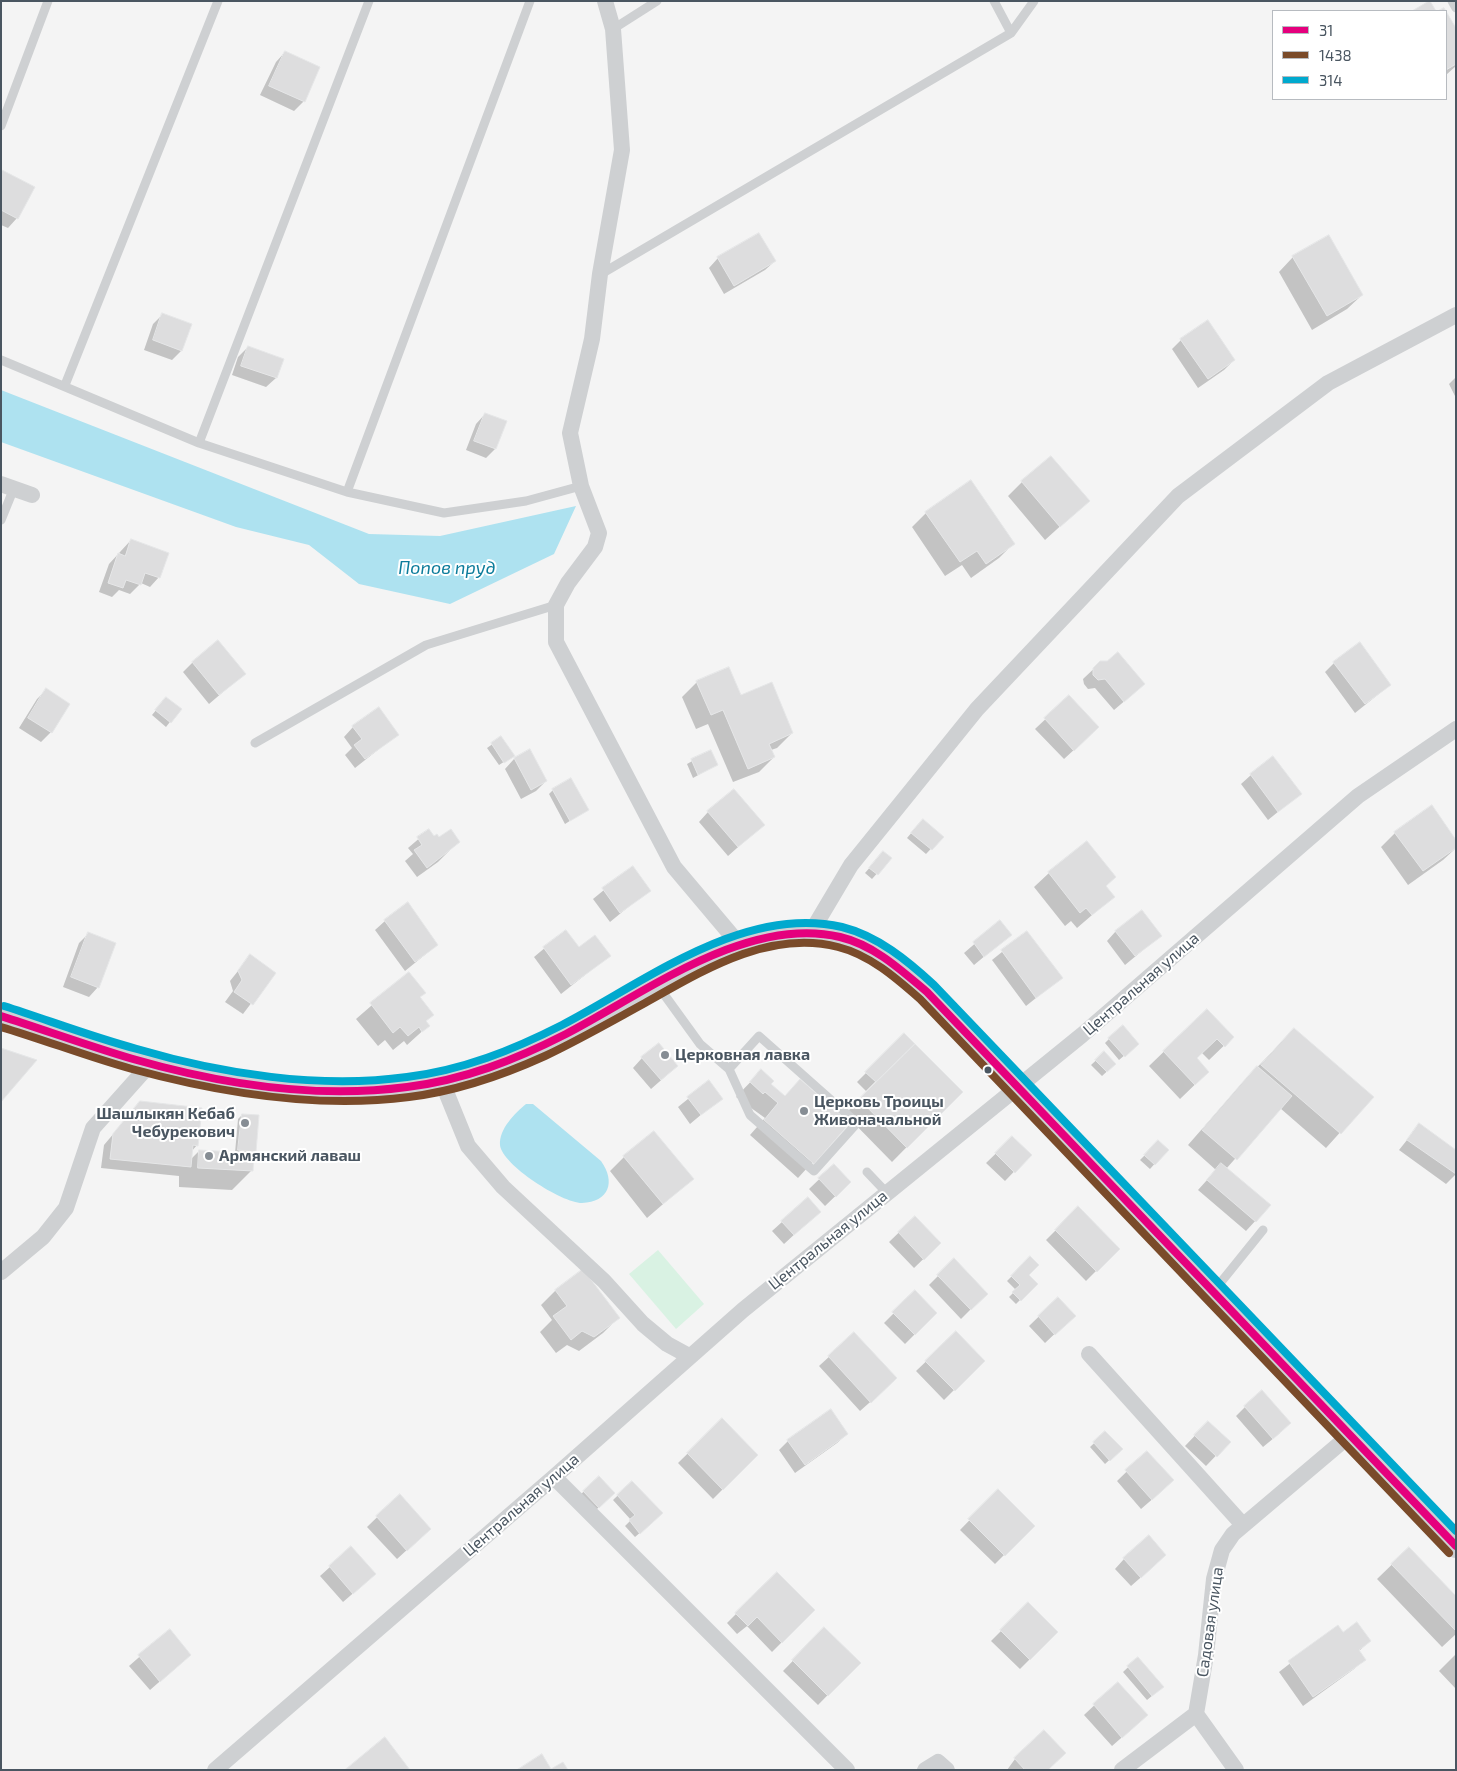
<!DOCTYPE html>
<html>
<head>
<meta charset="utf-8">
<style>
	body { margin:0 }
	#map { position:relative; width:1457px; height:1771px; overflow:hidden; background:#f4f4f4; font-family:"Exo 2",sans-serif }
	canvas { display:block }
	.frame { position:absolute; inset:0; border:2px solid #4a5661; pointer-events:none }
	.legend { position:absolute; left:1272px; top:10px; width:175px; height:90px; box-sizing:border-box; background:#fff; border:1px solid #b7bbc0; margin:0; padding:6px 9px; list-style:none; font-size:15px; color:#4a5661 }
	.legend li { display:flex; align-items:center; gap:10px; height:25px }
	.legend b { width:25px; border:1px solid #b7bbc0 }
</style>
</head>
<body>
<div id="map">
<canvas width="1457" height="1771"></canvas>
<div class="frame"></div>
<ul class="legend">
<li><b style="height:6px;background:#e5007d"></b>31</li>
<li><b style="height:6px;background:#7a4b2a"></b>1438</li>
<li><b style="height:6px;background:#00a9ce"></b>314</li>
</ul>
</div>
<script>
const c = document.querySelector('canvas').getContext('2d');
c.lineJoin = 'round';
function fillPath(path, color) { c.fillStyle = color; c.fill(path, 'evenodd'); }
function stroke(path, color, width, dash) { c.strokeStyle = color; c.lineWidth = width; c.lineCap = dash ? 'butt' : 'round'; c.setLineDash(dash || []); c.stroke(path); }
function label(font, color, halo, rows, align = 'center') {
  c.font = font + ' "Exo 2",sans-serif'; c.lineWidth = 4; c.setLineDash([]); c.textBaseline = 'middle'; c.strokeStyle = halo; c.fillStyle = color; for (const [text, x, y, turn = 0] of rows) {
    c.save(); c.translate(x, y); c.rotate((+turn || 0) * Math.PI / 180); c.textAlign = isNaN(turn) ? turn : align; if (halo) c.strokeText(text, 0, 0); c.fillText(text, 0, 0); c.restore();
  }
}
const green = new Path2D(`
	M658,1250L704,1304L676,1329L629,1274Z`);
const water = new Path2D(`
	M1,390L369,534L440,536L576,506L554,554L450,604L359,584L309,545L236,527L1,442Z
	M526,1104H533L539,1109L601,1161C616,1182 609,1202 582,1203C562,1203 502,1165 500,1145C499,1129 515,1113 526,1104Z`);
const shadow = new Path2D(`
	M1446,14L1456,31V66L1446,75Z
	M285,52L304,101L294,111L260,95L276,62Z
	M2,172L33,188L17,218L8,228L1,225Z
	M1293,257L1362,295L1347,309L1312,330L1279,272Z
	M718,258L775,261L765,270L724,294L709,268Z
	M163,314L181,351L172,360L144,350L153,324Z
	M1181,340L1234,360L1224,370L1198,388L1172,349Z
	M248,347L282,359L276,378L266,387L232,375L238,357Z
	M1456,377V398L1449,384Z
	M485,414L495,449L486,458L466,450L476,424Z
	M1022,482L1088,501L1045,540L1008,496Z
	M926,513L1014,543L999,558L971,578L962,565L945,576L912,527Z
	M131,540L159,577L150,587L141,583L130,594L119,590L112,597L99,592L109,564Z
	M193,662L244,674L209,704L183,672Z
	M1101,662H1108L1134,693L1114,710L1095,688L1088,689L1084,684L1083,679Z
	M1334,663L1390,685L1355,713L1325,672Z
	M697,682L740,697L792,733L777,748L771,750L774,757L759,772L733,782L708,724L696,729L682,697Z
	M46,690L51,732L41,742L19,728L37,699Z
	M1069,697L1088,737L1064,759L1035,729Z
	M162,703L180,709L166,727L152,715Z
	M353,727L398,734L355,768L345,755L352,748L344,737Z
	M501,738L510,758L499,765L487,748Z
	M530,751L546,781L536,791L521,799L505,769L514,759Z
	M710,751L716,765L693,778L687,764Z
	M1251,775L1300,794L1268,820L1241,784Z
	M553,790L587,810L565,824L549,794Z
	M708,812L763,825L728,856L699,822Z
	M918,825L942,837L926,854L907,838Z
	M429,830L434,838L458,842L438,862L417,877L405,861L413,854L408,848Z
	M1395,833L1456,848L1443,860L1408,885L1381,847Z
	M879,857L890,859L872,879L865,873Z
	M632,867L649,890L610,922L593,899Z
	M1049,873L1105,887L1113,897L1077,928L1071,921L1065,926L1034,887Z
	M385,921L437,945L405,971L375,930Z
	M1000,922L1010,935L974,965L964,953Z
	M565,931L579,949L609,956L561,994L534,957Z
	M1116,931L1160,936L1125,965L1107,941Z
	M1027,932L1061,978L1026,1006L992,960Z
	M88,934L98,987L89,997L63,987L79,943Z
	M250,956L274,973L243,1014L225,1002L233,991L230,981Z
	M409,973L428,1026L407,1045L404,1041L393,1050L385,1040L378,1046L356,1019Z
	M1207,1010L1233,1037L1209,1060L1201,1052L1195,1058L1208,1072L1180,1099L1149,1066Z
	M1294,1029L1372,1097L1326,1148L1280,1108L1226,1169L1269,1206L1246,1231L1198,1190L1216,1170L1188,1145L1243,1082Z
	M904,1035L961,1092L892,1162L845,1114L903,1057L902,1055L866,1091L857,1082Z
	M1109,1039L1133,1048L1119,1060L1105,1043Z
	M1104,1053L1115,1064L1102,1076L1091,1065Z
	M642,1058L667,1075L651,1089L633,1068Z
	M761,1071L770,1084L784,1097L800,1081L848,1123L798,1178L750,1135L765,1118L736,1097Z
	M709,1082L721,1098L690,1124L678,1107Z
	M131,1113L197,1145L191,1152L190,1160L199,1151L235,1153L238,1119L242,1115L255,1151L252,1154L251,1171L232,1190L179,1187V1176L101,1168L104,1145Z
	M1419,1125L1456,1174L1446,1184L1399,1150Z
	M1012,1138L1030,1155L1005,1181L986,1163Z
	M1158,1142L1167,1150L1150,1169L1140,1160Z
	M624,1157L692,1179L647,1218L610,1171Z
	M834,1165L850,1182L825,1206L809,1189Z
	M1078,1208L1118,1249L1086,1281L1046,1240Z
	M915,1217L940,1243L914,1268L889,1242Z
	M809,1221L784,1244L772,1231L782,1222Z
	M1030,1258L1027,1275L1036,1284L1016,1304L1009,1297L1016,1290L1007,1281Z
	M954,1260L986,1294L961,1319L929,1285Z
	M556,1290L618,1318L603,1333L579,1351L567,1345L556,1353L540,1332L552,1320L541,1305Z
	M915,1292L936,1313L905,1344L884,1323Z
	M1058,1298L1064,1325L1045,1343L1029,1326Z
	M956,1333L983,1361L944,1400L916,1371Z
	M854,1334L886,1388L860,1411L819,1366Z
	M1245,1407L1280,1433L1263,1447L1236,1416Z
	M722,1420L757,1455L713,1499L678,1463Z
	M1208,1422L1229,1442L1206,1466L1185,1446Z
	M1105,1433L1121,1449L1105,1464L1090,1447Z
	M847,1434L837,1443L795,1473L779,1450L788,1441Z
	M1147,1452L1163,1490L1141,1509L1117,1481Z
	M599,1477L613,1493L594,1512L579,1496Z
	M632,1482L657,1518L635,1537L625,1526L631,1520L613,1500Z
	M998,1491L1033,1526L995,1564L960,1530Z
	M399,1496L420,1538L397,1559L367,1527Z
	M1409,1548L1456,1597V1634L1442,1647L1377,1579Z
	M1124,1559L1155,1565L1131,1586L1115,1569Z
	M330,1567L365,1583L343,1602L320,1576Z
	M777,1573L814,1610L772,1652L747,1626L737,1634L727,1623Z
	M1028,1604L1057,1632L1020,1669L991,1641Z
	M1337,1627L1342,1634L1370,1641L1358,1652L1364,1659L1354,1669L1303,1706L1279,1672Z
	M824,1629L859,1663L818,1705L783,1671Z
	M169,1631L190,1655L150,1690L129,1666Z
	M1456,1654V1689L1439,1671Z
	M1138,1658L1158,1691L1147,1700L1123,1672Z
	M1118,1683L1136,1725L1112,1746L1084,1715Z
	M1015,1759L1047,1770H1007Z`);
const building = new Path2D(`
	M1430,1L1436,11H1412L1429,1Z
	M1444,8L1456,28V64L1446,70V11H1438Z
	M285,51L320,67L305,102L269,86Z
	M2,170L35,187L18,219L1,210Z
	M759,233L776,261L734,286L717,257Z
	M1329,235L1363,295L1327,316L1292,256Z
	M162,313L192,324L182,351L153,340Z
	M1208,320L1235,360L1208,379L1180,339Z
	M248,346L284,359L277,378L241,366Z
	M485,413L507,421L496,449L474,441Z
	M1051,456L1090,501L1060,527L1021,481Z
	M971,480L1015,544L986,564L977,551L960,562L925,512Z
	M131,539L169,553L160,578L145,573L141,585L126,580L123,588L108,583L118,553L125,556Z
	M218,640L246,674L219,695L192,662Z
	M1360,642L1391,685L1365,704L1333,662Z
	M1118,652L1145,684L1124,702L1105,679L1098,680L1093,675V668L1100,661H1107Z
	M729,667L741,695L772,682L793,733L769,744L775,757L748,769L723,710L711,715L696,681Z
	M46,688L70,704L52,733L28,718Z
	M1069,695L1099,727L1074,751L1044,718Z
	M166,697L182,709L171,723L155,710Z
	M379,707L399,735L365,759L354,745L362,739L352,726Z
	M501,736L515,756L504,763L491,743Z
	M530,749L547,781L531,790L514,758Z
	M711,750L718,765L698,775L691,759Z
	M1273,756L1302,794L1278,812L1250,774Z
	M571,778L589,810L570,821L552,789Z
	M734,789L765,825L738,847L707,811Z
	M1432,805L1456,840V848L1423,871L1394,832Z
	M923,819L944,837L932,850L911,833Z
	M429,829L434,836L437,834L439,837L451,829L460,842L427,868L414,850L422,845L417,837Z
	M1087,841L1116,877L1106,886L1115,897L1092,915L1086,908L1080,913L1048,872Z
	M883,851L892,858L878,875L869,868Z
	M633,866L651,891L620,913L602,888Z
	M408,902L438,945L415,962L384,920Z
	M1142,910L1162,936L1135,956L1115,931Z
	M1000,920L1012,935L984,957L973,942Z
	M566,930L579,947L595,935L611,956L571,985L543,947Z
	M1027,931L1063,978L1036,998L1001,950Z
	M88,932L116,943L99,988L71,977Z
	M250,954L276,973L253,1005L234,992L242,980L238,971Z
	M409,972L426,993L420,997L434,1015L426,1021L430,1026L422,1032L419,1027L408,1036L400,1027L393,1033L370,1003Z
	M1207,1009L1234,1037L1225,1047L1217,1039L1197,1058L1209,1072L1195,1085L1163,1051Z
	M1123,1025L1139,1044L1125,1057L1108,1038Z
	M1294,1028L1374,1097L1341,1134L1261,1065Z
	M904,1033L915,1044L876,1082L865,1072Z
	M659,1043L678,1066L661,1080L641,1057Z
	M915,1044L963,1092L907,1148L859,1099Z
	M1,1048L37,1060L1,1102Z
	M1104,1051L1116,1064L1107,1072L1095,1060Z
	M1257,1066L1292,1096L1237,1160L1202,1130Z
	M761,1069L774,1081L771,1084L785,1096L800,1079L850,1123L814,1164L764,1120L778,1103L765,1092L763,1094L750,1082Z
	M709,1080L723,1099L701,1115L687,1097Z
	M140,1101L202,1108L198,1146L193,1145L191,1167L110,1159L113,1134Z
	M242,1114L259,1115L256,1152L238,1150Z
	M1419,1123L1456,1150V1174L1407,1140Z
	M654,1131L694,1179L663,1204L623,1156Z
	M1012,1136L1032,1155L1015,1173L995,1153Z
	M1158,1140L1169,1150L1155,1165L1144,1155Z
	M199,1150L254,1153L253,1171L198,1168Z
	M1221,1163L1271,1205L1256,1222L1207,1180Z
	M834,1164L851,1182L836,1197L818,1178Z
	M808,1197L821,1212L794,1235L781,1221Z
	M1078,1206L1120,1249L1097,1272L1055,1230Z
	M915,1216L941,1243L924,1260L898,1232Z
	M1030,1256L1039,1265L1029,1275L1038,1284L1021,1301L1012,1292L1020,1285L1011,1276Z
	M954,1258L988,1294L971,1310L937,1275Z
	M583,1269L620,1318L594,1337L582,1331L571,1340L553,1316L567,1306L555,1290Z
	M915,1290L937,1313L915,1335L892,1312Z
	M1058,1297L1076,1316L1055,1335L1038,1316Z
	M956,1331L985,1361L955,1391L925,1361Z
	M854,1332L897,1378L871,1403L828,1356Z
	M1262,1390L1291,1423L1273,1439L1244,1406Z
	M831,1409L848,1434L805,1465L787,1440Z
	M722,1418L758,1455L723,1490L687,1453Z
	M1208,1421L1231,1442L1217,1457L1194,1435Z
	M1105,1431L1123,1449L1110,1461L1093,1442Z
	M1147,1451L1174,1480L1152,1500L1125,1470Z
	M599,1476L615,1493L599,1508L583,1491Z
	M632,1481L663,1513L640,1534L629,1520L635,1515L617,1495Z
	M998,1489L1035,1526L1005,1556L968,1519Z
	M400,1494L431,1529L407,1551L376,1516Z
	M1149,1535L1166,1555L1141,1578L1123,1558Z
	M351,1546L376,1574L353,1594L329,1566Z
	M1409,1547L1456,1596V1631L1391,1564Z
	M777,1572L815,1610L782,1643L757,1617L748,1626L735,1613Z
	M1028,1602L1058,1632L1030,1660L1000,1630Z
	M1357,1622L1371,1641L1359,1650L1366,1660L1313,1697L1288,1661L1338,1625L1343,1632Z
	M824,1627L861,1663L828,1696L792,1660Z
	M170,1629L191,1655L160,1682L138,1655Z
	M1138,1657L1164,1687L1152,1696L1127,1666Z
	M1118,1682L1148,1715L1122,1738L1093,1704Z
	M1044,1730L1066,1753L1048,1770H1025L1014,1758Z
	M385,1737L410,1770H345Z
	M542,1754L551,1769L563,1762L568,1770H517Z`);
const lane = new Path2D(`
	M1452,1L1456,8
	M613,29L657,1
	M1011,33L1034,1
	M1,126L48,1
	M601,274L1011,33L994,1
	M1,360L199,443L347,492L444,513L526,501L581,486
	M65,385L218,1
	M199,443L369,1
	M347,492L530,1
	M1,520L14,488
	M255,743L426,645L556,605
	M658,986L700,1044L729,1069L750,1115L814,1171L857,1123L759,1036L729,1069
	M867,1172L886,1192
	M1213,1292L1263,1230`);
const street = new Path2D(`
	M605,1L613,29L622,150L600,274L592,339L570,433L581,486L599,533L595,547L568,583L556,605V642L674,867L738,943
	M1,484L32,495
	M810,934L851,865L977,709L1178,496L1328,383L1456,315
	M442,1082L468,1146L503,1187L604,1281L643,1324L667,1344L689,1356
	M1,1272L43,1237L66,1208L93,1128L151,1063
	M1089,1354L1243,1525
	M554,1477L847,1770
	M1196,1714L1236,1770
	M215,1770L554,1477L743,1310L1082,1035L1358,796L1456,729
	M925,1770L938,1762L947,1770
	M1122,1770L1196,1714L1206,1655L1214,1579L1222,1550L1233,1534L1350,1435`);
const secondary = new Path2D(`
	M1,1016C51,1031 101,1051 152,1064C246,1086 346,1101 442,1082C508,1069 577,1028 636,996C691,966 735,935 800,934C814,934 831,934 844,938C877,948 902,970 927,992L1456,1546`);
const bus1 = new Path2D(`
	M1,1016C45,1030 89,1046 133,1059C220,1084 317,1099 407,1087C464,1080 515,1060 566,1034C645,993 747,915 840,937C874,945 901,970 927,992L1456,1546`);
const bus2 = new Path2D(`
	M1,1027C45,1040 88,1057 132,1069C220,1093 318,1109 409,1097C457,1091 501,1076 545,1056C579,1040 612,1021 645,1003C702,971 769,929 838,947C870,955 896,978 920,999L1449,1553`);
const bus3 = new Path2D(`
	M4,1006C48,1020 92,1037 137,1049C222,1074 319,1089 407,1077C463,1070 513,1050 562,1025C645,982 744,904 842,927C878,936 908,961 934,985L1456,1531`);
const markers = [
	[665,1055,5,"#868d94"],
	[988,1070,4.5,"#4a5661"],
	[804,1111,5,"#868d94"],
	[245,1123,5,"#868d94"],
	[209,1156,5,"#868d94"]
];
const streetNames = [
	["Центральная улица",1141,984,-41],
	["Центральная улица",828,1240,-39],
	["Центральная улица",521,1505,-41],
	["Садовая улица",1210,1622,-82]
];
const poiNames = [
	["Церковная лавка",675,1055],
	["Церковь Троицы",814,1102],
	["Живоначальной",814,1120],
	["Шашлыкян Кебаб",235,1114,"right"],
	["Чебурекович",235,1132,"right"],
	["Армянский лаваш",219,1156]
];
const waterNames = [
	["Попов пруд",447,568]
];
fillPath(green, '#d9f2e3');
fillPath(water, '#aee2f0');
fillPath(shadow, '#0003');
fillPath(building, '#ddddde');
stroke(building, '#e5e6e7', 1);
stroke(lane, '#ced0d2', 9);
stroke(street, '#ced0d2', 16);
stroke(secondary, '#ced0d4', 24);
stroke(bus1, '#e5007d', 8);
stroke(bus2, '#7a4b2a', 8);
stroke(bus3, '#00a9ce', 8);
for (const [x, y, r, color] of markers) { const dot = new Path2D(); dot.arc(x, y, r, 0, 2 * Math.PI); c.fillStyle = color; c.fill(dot); stroke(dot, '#fff', 2); }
label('16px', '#4a5661', '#fff', streetNames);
label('bold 16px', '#4a5661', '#fff', poiNames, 'left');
label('italic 18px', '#0c7c9b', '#fff', waterNames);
</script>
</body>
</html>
